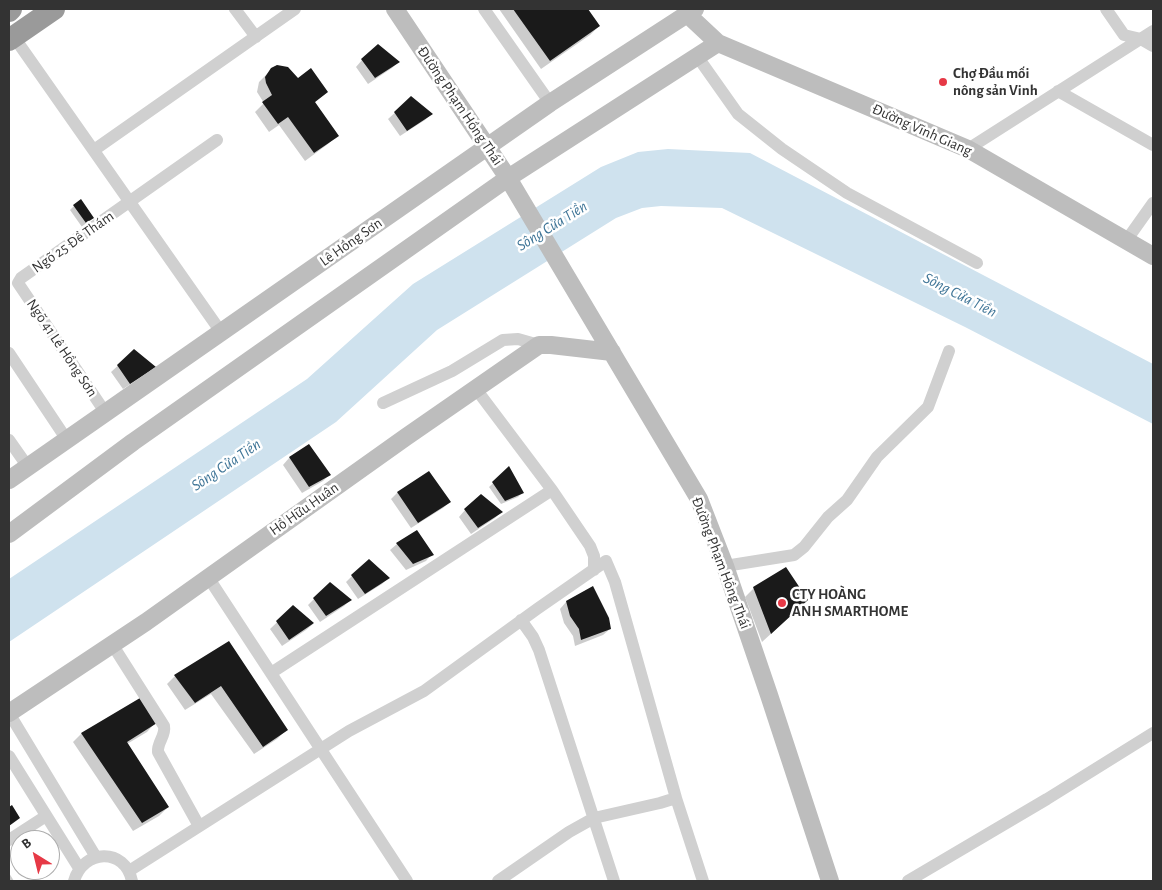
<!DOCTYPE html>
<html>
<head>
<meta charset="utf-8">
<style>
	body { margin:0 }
	#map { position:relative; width:1162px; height:890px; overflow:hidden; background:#fff; font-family:"Alegreya Sans",sans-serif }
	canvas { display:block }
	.frame { position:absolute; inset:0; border:10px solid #333; pointer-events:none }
	.north { position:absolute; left:10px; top:830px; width:50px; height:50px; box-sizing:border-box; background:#fff; border:1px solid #adadad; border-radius:50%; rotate:324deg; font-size:14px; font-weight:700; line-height:20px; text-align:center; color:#333 }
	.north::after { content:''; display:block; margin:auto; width:18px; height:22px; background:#e63946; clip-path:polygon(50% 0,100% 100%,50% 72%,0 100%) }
</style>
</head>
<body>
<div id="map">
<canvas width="1162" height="890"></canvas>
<div class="frame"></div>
<div class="north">B</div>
</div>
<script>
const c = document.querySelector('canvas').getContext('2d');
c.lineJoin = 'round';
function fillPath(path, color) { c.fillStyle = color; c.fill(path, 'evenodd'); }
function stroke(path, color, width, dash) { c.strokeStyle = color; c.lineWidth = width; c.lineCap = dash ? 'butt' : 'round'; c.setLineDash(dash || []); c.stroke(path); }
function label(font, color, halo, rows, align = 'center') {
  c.font = font + ' "Alegreya Sans",sans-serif'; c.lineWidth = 5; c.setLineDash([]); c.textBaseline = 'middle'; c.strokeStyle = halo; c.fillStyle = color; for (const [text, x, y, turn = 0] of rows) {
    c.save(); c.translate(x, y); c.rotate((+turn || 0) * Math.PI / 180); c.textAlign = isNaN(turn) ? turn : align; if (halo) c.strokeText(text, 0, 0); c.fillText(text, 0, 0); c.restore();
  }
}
const water = new Path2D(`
	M668,149L750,153L1153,364V424L965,327L722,208L661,206L642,208L616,218L437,330L336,422L9,642V579L307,379L413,284L601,167L638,152Z`);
const shadow = new Path2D(`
	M499,9H586L599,26L590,35L541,69Z
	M362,60L398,62L392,68L368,84L356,67Z
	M268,73L297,80L327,92L314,103L337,135L328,144L305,161L279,125L269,132L255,112L264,103L257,92L259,82Z
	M411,98L431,114L425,120L400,136L388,119Z
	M74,206L93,218L82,227L70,210Z
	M134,351L154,367L148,373L123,389L111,372Z
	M308,446L329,475L323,481L302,493L283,465L289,458Z
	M509,468L522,493L518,497L501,504L489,487Z
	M428,473L450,502L443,508L411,528L391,499L397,493Z
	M465,510L501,512L495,518L471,534L459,517Z
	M416,532L432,554L426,561L406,570L390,550L397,544Z
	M352,576L388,578L382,584L358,599L346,582Z
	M754,588L798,609L762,642L745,597Z
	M314,599L350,600L344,606L320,622L308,605Z
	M566,602L610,629L603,635L575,646L573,636L564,623L560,609Z
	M293,607L313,624L306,630L282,646L270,629Z
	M228,643L286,730L277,739L254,754L211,694L185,710L167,684L175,676Z
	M140,699L155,723L147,732L127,744L168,807L159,816L133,831L73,742L81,734Z
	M9,873L14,881H9Z`);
const building = new Path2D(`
	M513,9H588L600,26L550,61Z
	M378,44L400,62L375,78L361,59Z
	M277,65L288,67L298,78L311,68L328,92L315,102L339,136L314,153L288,117L278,124L262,102L272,95L266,83L265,77L271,68Z
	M411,96L433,114L407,131L394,112Z
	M81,199L94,218L86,223L73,205Z
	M134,349L156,367L130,384L117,365Z
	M309,444L331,475L309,487L289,457Z
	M509,466L524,493L505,501L492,482Z
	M429,471L451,502L418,523L397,492Z
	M481,494L503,512L478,528L464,509Z
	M417,530L434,555L413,564L396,543Z
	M369,559L390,578L365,594L351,575Z
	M786,567L808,600L771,634L753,587Z
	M330,582L352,600L326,616L313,598Z
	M593,586L609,618L611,629L581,640L579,629L570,616L566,601Z
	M293,605L314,623L289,640L276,621Z
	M229,641L288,730L263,747L221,686L195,703L174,675Z
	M140,698L157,723L127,742L169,807L142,823L81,733Z
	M12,805L20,818L9,826V807Z`);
const street = new Path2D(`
	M235,9L256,37
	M484,9L550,103
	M1106,9L1124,35L1141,39L1153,46
	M14,37L221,332
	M697,56L738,114L782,149L847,193L977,263
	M1058,91L1153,145
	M968,149L1153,31
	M94,150L295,9
	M1126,241L1153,203
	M9,353L67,440
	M476,389L552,490L590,546L594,556V570
	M383,403L452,371L503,340L518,339L539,345
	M105,412L18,283L21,278L217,140
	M9,440L28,467
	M725,566L794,555L804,547L828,517L847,500L877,457L928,407L949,351
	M208,577L407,881
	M521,620L533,637L539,650L614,881
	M112,644L164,726C166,736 157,742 158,752L199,826
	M271,673L552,490
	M9,713L96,857
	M9,756L79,868
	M676,798L703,881
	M9,840L46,816
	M129,871L349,731L424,691L537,609L606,561L615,582L676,798L660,803L594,818L569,832L498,881
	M74,881C83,849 125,847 132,881
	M908,881L1047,799L1153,733`);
const secondary = new Path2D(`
	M395,9L508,178L699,499L725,566L769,695L830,881
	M687,14L718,43L968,149L1153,256
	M9,480L550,103L695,9
	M9,534L133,442L508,178L718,43
	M9,713L146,622L406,437L539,345H551L612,352`);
const highway = new Path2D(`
	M9,11L11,9
	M9,40L54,9`);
const markers = [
	[943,82,5,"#e63946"],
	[782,603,5,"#e63946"]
];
const poiNames = [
	["Chợ Đầu mối",953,73],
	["nông sản Vinh",953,90],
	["CTY HOÀNG",792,594],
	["ANH SMARTHOME",792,611]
];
const streetNames = [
	["Đường Phạm Hồng Thái",460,106,56],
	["Đường Vĩnh Giang",922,130,24],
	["Ngõ 25 Đề Thám",73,242,-35],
	["Lê Hồng Sơn",351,242,-35],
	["Ngõ 41 Lê Hồng Sơn",62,348,56],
	["Hồ Hữu Huân",304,509,-35],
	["Đường Phạm Hồng Thái",721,563,69]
];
const waterNames = [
	["Sông Cửa Tiền",552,226,-32],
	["Sông Cửa Tiền",960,295,27],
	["Sông Cửa Tiền",226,465,-34]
];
fillPath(water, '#cfe2ee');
fillPath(shadow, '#0003');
fillPath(building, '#1a1a1a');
stroke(street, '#d0d0d0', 12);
stroke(secondary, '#bdbdbd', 18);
stroke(highway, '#9a9a9a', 22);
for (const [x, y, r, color] of markers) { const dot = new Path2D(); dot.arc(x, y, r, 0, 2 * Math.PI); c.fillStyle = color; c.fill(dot); stroke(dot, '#fff', 2); }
label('bold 15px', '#333', '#fff', poiNames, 'left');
label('15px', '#333', '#fff', streetNames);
label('italic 16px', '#3f7597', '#fff', waterNames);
</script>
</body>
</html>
